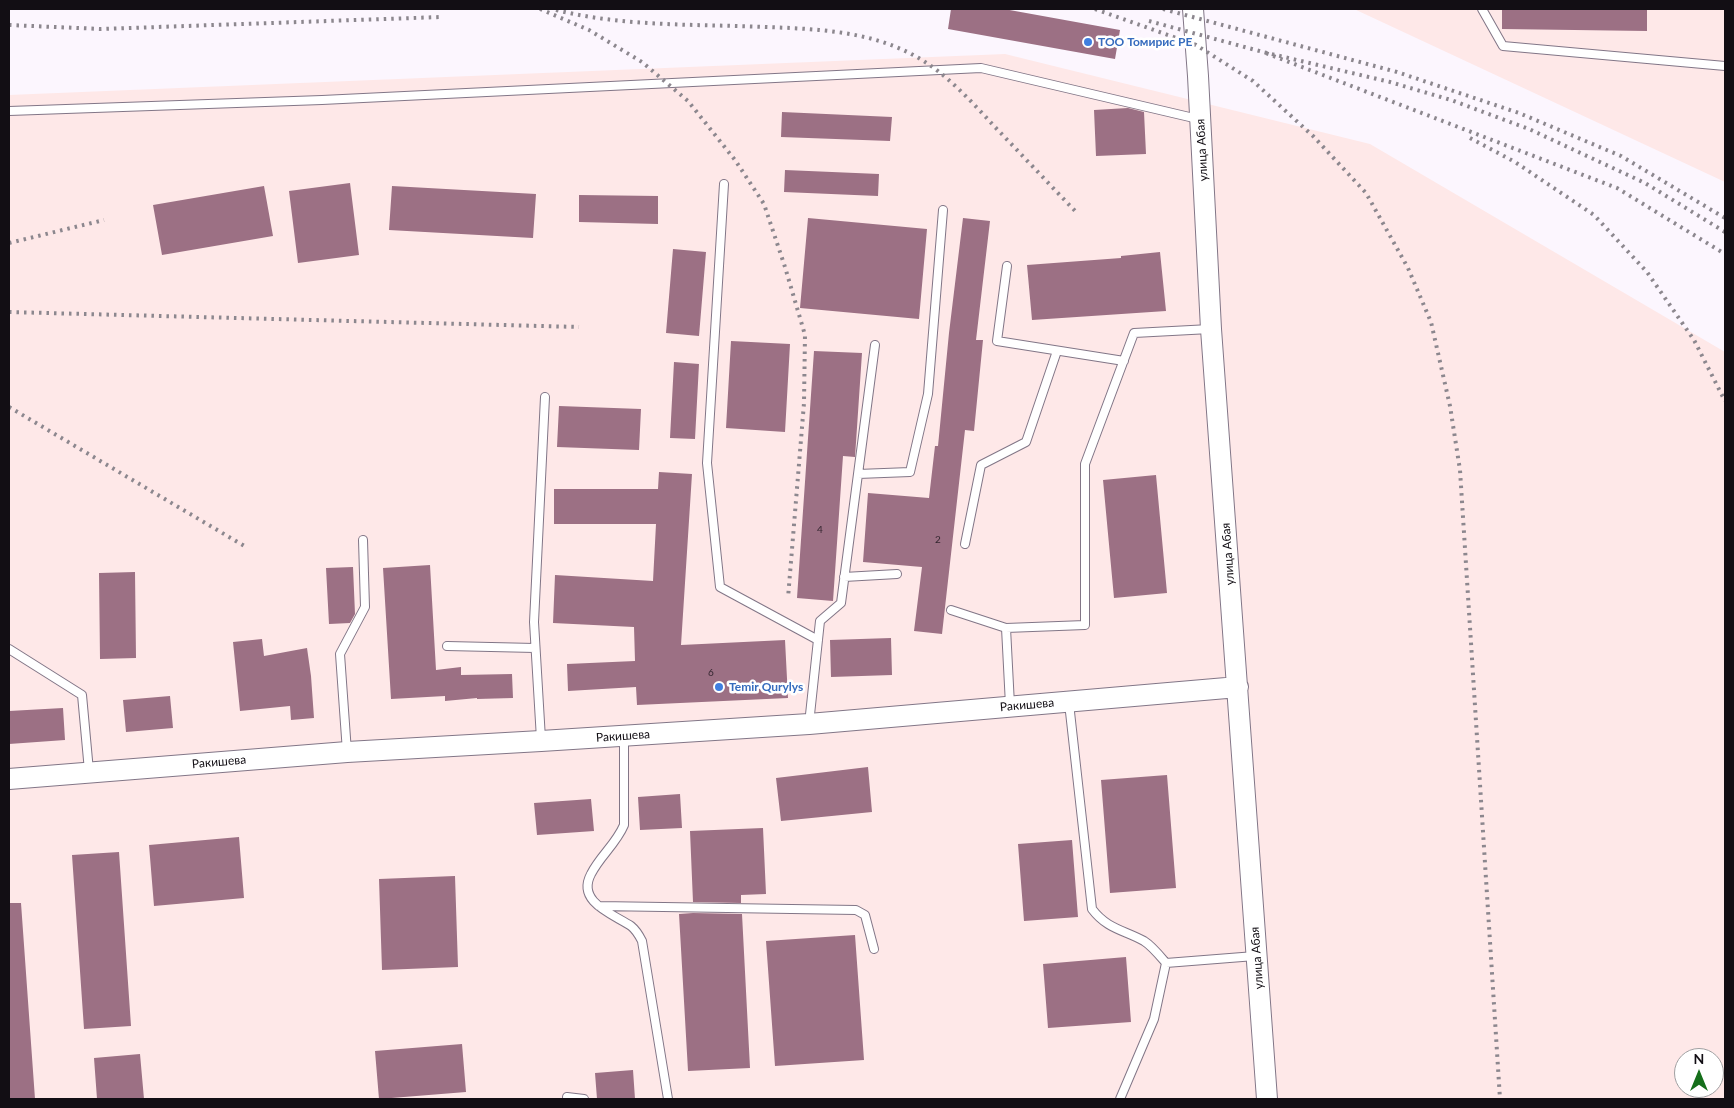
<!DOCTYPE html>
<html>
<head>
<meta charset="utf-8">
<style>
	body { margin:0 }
	#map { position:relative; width:1734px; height:1108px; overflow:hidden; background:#fcf6fe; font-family:Lato,sans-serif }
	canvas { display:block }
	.frame { position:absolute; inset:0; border:10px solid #120e14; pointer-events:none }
	.north { position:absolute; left:1674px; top:1048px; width:50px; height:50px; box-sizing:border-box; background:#fff; border:1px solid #a09fa1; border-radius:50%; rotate:0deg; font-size:14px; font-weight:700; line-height:20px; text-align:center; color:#120e14 }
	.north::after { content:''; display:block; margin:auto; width:18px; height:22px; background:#156f1b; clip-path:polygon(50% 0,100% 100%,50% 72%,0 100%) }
</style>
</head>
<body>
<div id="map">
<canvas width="1734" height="1108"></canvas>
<div class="frame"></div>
<div class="north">N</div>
</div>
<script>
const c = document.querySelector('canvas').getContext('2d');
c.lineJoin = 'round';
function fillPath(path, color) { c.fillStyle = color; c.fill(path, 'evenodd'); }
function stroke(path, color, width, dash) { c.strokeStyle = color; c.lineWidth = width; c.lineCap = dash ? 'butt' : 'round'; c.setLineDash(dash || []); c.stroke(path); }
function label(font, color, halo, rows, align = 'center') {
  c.font = font + ' Lato,sans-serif'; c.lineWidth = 5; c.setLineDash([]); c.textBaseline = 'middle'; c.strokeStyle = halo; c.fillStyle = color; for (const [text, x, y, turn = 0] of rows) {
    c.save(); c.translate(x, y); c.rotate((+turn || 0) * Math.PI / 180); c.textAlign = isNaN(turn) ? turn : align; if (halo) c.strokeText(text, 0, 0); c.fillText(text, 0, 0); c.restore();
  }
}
const industrial = new Path2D(`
	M1354,9H1725V182Z
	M1005,54L1370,144L1725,352V1099H9V95ZM1684,1058H1714V1088H1684Z`);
const building = new Path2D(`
	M951,9H1004L1120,30L1115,59L948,29Z
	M1502,9H1647V31L1502,29Z
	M1128,108L1144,112L1146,154L1096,156L1094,110Z
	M782,112L892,117L890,141L781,137Z
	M785,170L879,174L878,196L784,192Z
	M350,183L359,255L298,263L289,191Z
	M264,186L273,236L162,255L153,205Z
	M392,186L536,194L533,238L389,230Z
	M579,195L658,196V224L579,222Z
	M808,218L927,229L919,319L800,308Z
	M963,218L990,221L976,340H983L974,431L965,430L942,634L914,631L922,567L863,562L868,493L929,498L935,446H938L949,333Z
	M673,249L706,252L699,336L666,333Z
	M1160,252L1166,311L1032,320L1027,265L1121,258V256Z
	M731,341L790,344L785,432L726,428Z
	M814,351L862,353L855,457L843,456L833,601L797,598Z
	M674,362L699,364L695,439L670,438Z
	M559,406L641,409L639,450L557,447Z
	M659,472L692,474L681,645L785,640L788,698L637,705L636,687L568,691L567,664L635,661L634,627L553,623L555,575L653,581L656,524H554V489H658Z
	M1156,475L1167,593L1114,598L1103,480Z
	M430,565L436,670L461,667V675L512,674L513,698L477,699V698L445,701V696L391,699L383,568Z
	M353,567L355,614L350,623L329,624L326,568Z
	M135,572L136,658L100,659L99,573Z
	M891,638L892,675L831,677L830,640Z
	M262,639L264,656L307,648L311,676L314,718L291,720L290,706L240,711L233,642Z
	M170,696L173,728L126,732L123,700Z
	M63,708L65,740L9,744V711Z
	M868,767L872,812L781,821L776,778Z
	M1167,775L1176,888L1110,893L1101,780Z
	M680,794L682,828L640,830L638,797Z
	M591,799L594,831L537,835L534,803Z
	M763,828L766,894L741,895V903L693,902L690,831Z
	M239,837L244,898L154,906L149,845Z
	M1072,840L1078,917L1024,921L1018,844Z
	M119,852L131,1026L84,1029L72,855Z
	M455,876L458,967L382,970L379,879Z
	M9,903H21L35,1099H9Z
	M693,913L742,914L750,1068L688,1071L679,914Z
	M855,935L864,1060L775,1066L766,941Z
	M1126,957L1131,1022L1048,1028L1043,964Z
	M462,1044L466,1092L379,1099L375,1051Z
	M140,1054L144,1099H97L94,1058Z
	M633,1070L635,1099H597L595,1073Z`);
const service = new Path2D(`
	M1482,9L1503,46L1725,66
	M9,111L322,100L981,68L1198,119
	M724,184L707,463L720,587L818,640
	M1007,266L997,341L1124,361
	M858,474L910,472L928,394L943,210
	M965,544L981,465L1026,442L1057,351
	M844,577L897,574
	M951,610L1006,628
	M447,646L535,648
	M9,649L82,695L89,771
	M1069,703L1092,909C1107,929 1124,930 1144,941C1152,946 1160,956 1166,963L1255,956
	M1010,705L1006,628L1085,625V464L1134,333L1210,329
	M809,724L820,621L841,603L875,345
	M624,736V825C616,844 600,856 591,874C576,902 613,914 631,926C636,930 639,935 642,941L668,1099
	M541,739L534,622L545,397
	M347,752L340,654L365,607L363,540
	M599,906L856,910L865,915L874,949
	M567,1097L584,1099
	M1120,1099L1154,1019L1166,963`);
const tertiary = new Path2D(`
	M1193,9L1198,76L1211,329L1267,1099
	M9,779L347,752L541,741L809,724L1238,687`);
const rail = new Path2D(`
	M540,9L589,30L642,62L688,101L735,160L764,204L785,267L805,335L804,403L788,598
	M1095,9L1196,45L1253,81L1314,137L1366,193L1408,268L1431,322L1450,406L1460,470L1500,1099
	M1163,9L1397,72L1519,113L1621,156L1725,218
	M556,10C625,27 696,24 767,27C817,29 870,31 915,56C945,72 971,101 994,126C1022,155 1050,185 1078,214
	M1149,21L1263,52
	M9,25L101,29L441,17
	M1470,138L1515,162L1594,215L1647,272L1694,340L1725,401
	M1725,232L1645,183L1529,129L1451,100L1390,82L1263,52L1617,188L1725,254
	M9,243L104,220
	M9,312L579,327
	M9,407L246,547`);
const markers = [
	[1088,42,5,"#3f7fe0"],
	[719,687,5,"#3f7fe0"]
];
const numberNames = [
	["4",820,530],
	["2",938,540],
	["6",711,673]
];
const shopNames = [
	["ТОО Томирис РЕ",1098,42],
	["Temir Qurylys",729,687]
];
const streetNames = [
	["улица Абая",1202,150,-93],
	["улица Абая",1228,554,-94],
	["Ракишева",1027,705,-5],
	["Ракишева",623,736,-4],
	["Ракишева",219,762,-5],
	["улица Абая",1257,958,-94]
];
fillPath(industrial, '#fee8e8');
fillPath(building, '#9c7084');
stroke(service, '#827687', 10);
stroke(tertiary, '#827687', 22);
stroke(service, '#fff', 8);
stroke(tertiary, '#fff', 20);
stroke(rail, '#8c878e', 4, [2.5, 5]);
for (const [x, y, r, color] of markers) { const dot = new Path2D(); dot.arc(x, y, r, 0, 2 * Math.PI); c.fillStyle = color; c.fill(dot); stroke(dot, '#fff', 2); }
label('10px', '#342630', null, numberNames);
label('bold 12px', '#366cbe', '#fff', shopNames, 'left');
label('12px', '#120e14', '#fff', streetNames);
</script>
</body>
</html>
